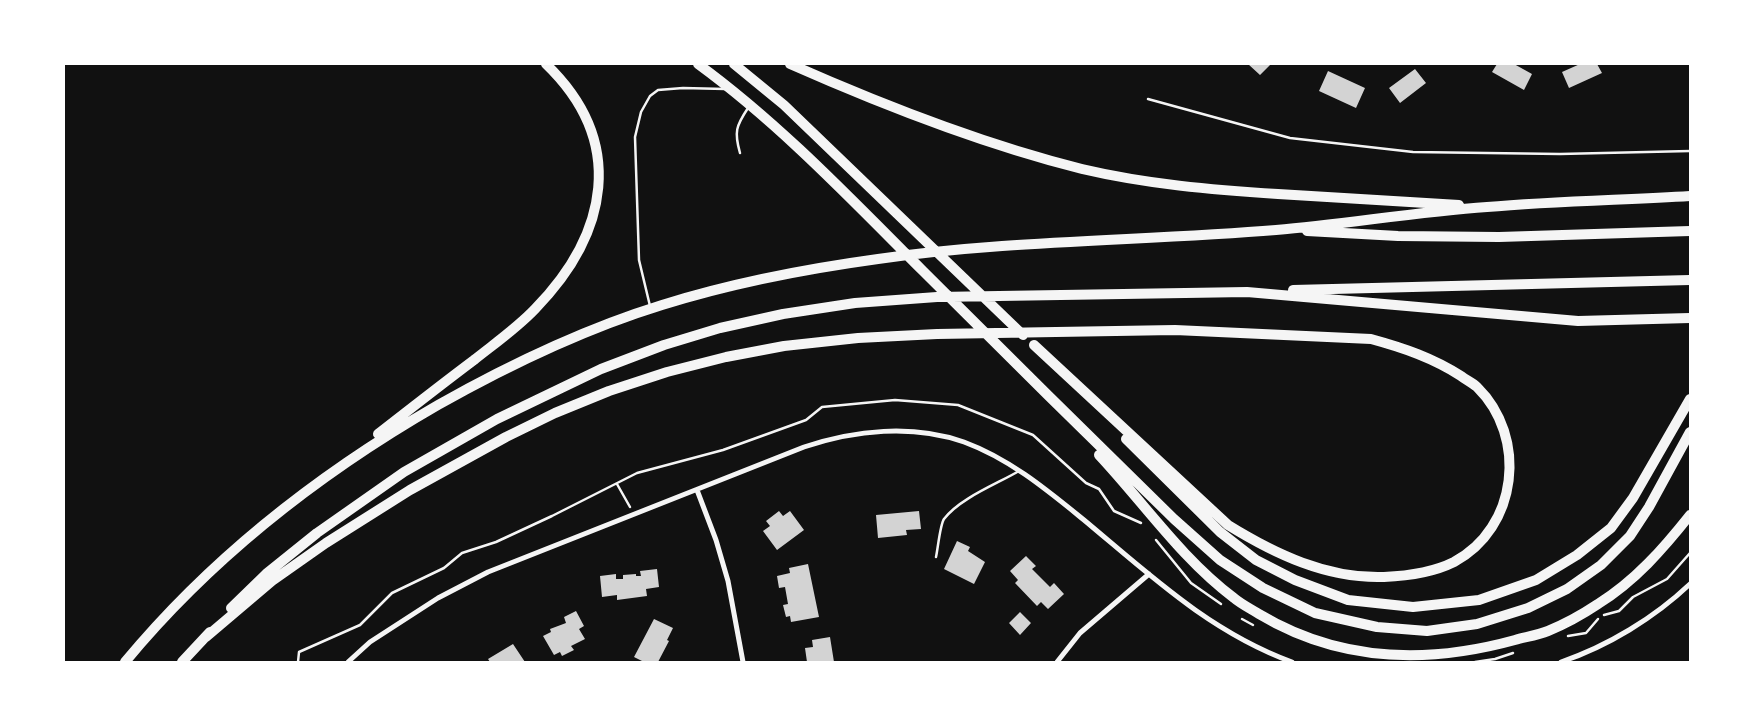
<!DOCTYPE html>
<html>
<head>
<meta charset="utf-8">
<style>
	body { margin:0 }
	#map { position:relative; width:1754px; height:726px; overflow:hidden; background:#111; font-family:"Work Sans",sans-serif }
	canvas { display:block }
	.frame { position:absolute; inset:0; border:65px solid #fff; pointer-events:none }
</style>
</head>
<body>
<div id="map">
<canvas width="1754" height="726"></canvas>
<div class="frame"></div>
</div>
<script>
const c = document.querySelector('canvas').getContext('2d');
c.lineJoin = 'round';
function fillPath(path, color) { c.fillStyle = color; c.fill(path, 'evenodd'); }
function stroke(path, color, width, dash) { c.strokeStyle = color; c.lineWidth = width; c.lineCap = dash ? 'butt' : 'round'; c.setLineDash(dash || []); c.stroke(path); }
const building = new Path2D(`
	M1248,64H1271L1260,75Z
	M1497,64H1514L1532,74L1524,90L1492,72Z
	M1580,64H1597L1602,73L1569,88L1562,72Z
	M1415,69L1426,83L1400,103L1389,88Z
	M1328,71L1365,88L1356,108L1319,91Z
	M779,511L783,516L790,511L804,530L777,550L763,531L770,526L766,521Z
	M919,511L921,529L906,530L907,535L878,538L876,515Z
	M957,541L970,547L968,551L985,562L974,584L944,569Z
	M1026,556L1036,566L1032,569L1050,587L1054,583L1064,594L1048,609L1041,602L1037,606L1015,583L1018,580L1010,571Z
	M808,564L819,617L791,622L790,616L786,617L783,605L788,604L785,587L779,588L777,576L790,573L789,568Z
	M657,569L659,587L646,589L647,596L617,600V595L602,597L600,576L616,574V579H623V575L636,574V576H641L640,571Z
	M576,611L584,626L579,629L585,639L571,646L574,650L562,656L560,652L554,655L543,636L551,632L550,629L566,623L564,617Z
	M1020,612L1031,623L1020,635L1009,623Z
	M654,619L673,628L667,640L669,641L658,662H644L634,657Z
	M830,637L834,662H807L805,648L813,647L812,640Z
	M513,644L525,662H490L488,659Z`);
const path = new Path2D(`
	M1148,99L1290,138L1413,152L1560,154L1690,151
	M617,484L630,507
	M1156,540L1191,583L1221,604
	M1604,615L1619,611L1633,597L1667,579L1690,553
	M1242,619L1253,625
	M1568,636L1586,633L1598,619
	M298,662L299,652L360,625L392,593L444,568L462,553L496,542L552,516L637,473L723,450L806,420L822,407L895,400L958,405L1033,435L1086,483L1099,489L1114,511L1141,523
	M1475,662L1495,659L1513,653`);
const service = new Path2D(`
	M740,153C734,132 736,126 748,108
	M650,306L639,260L635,137L641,112L650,96L658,90L683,88L725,89
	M936,557C938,548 940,525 944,519C960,498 997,484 1019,471`);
const minor = new Path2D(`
	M697,490L716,540L728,581L743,662
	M348,662L370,642L438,598L488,572L804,447C855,430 912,424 964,442C1010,459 1047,490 1084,520C1150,575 1210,632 1292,662
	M1057,662L1080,633L1149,574
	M1561,662C1608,646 1654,618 1690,584`);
const motorway = new Path2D(`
	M698,64C780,124 851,199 923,271C1006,354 1090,437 1174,519L1220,560L1263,588L1315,613L1377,627L1427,631L1477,624L1528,608L1567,589L1601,565L1630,536L1649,507L1690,432
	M734,64L784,105L1023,335
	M790,64C885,106 982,144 1082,169C1146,184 1212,190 1278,194C1338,198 1399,201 1459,205
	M1307,231L1398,236L1499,237L1690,231
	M1293,290L1690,280
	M378,434C410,409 442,384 474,360C494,344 517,328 535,309C608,234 627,142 546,64
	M1126,439L1220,532L1256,560L1295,580L1348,600L1413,607L1479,600L1536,580L1577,555L1611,528L1633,498L1690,399
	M1099,455C1144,503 1181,558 1234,598C1241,604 1251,609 1259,614C1339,662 1428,664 1515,640C1526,637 1538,635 1548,631C1565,624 1583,614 1598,604C1635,581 1663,549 1690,515
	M231,608L266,574L317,533L404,472L497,419L601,369L664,345L720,328L783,314L855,303L937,297L1247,292L1578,321L1690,318
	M206,637L272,581L326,543L410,490L506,437L555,413L609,391L667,372L726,357L784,346L858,338L937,334L1175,330L1371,339C1404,348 1433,358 1461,376C1466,380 1473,383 1477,387C1528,437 1518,528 1454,562C1432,573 1408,576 1384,577C1327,579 1275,554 1228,525L1034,345
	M125,662C212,557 320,473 438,405C509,365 584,329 662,305C732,283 805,269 878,259C1010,240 1143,241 1276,230C1346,224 1416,212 1487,207C1554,201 1623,200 1690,196
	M182,662L210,632`);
fillPath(building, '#d3d3d3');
stroke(path, '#f5f5f5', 2.5);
stroke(service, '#f5f5f5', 2.5);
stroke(minor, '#f5f5f5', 5);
stroke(motorway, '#f5f5f5', 10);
</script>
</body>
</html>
